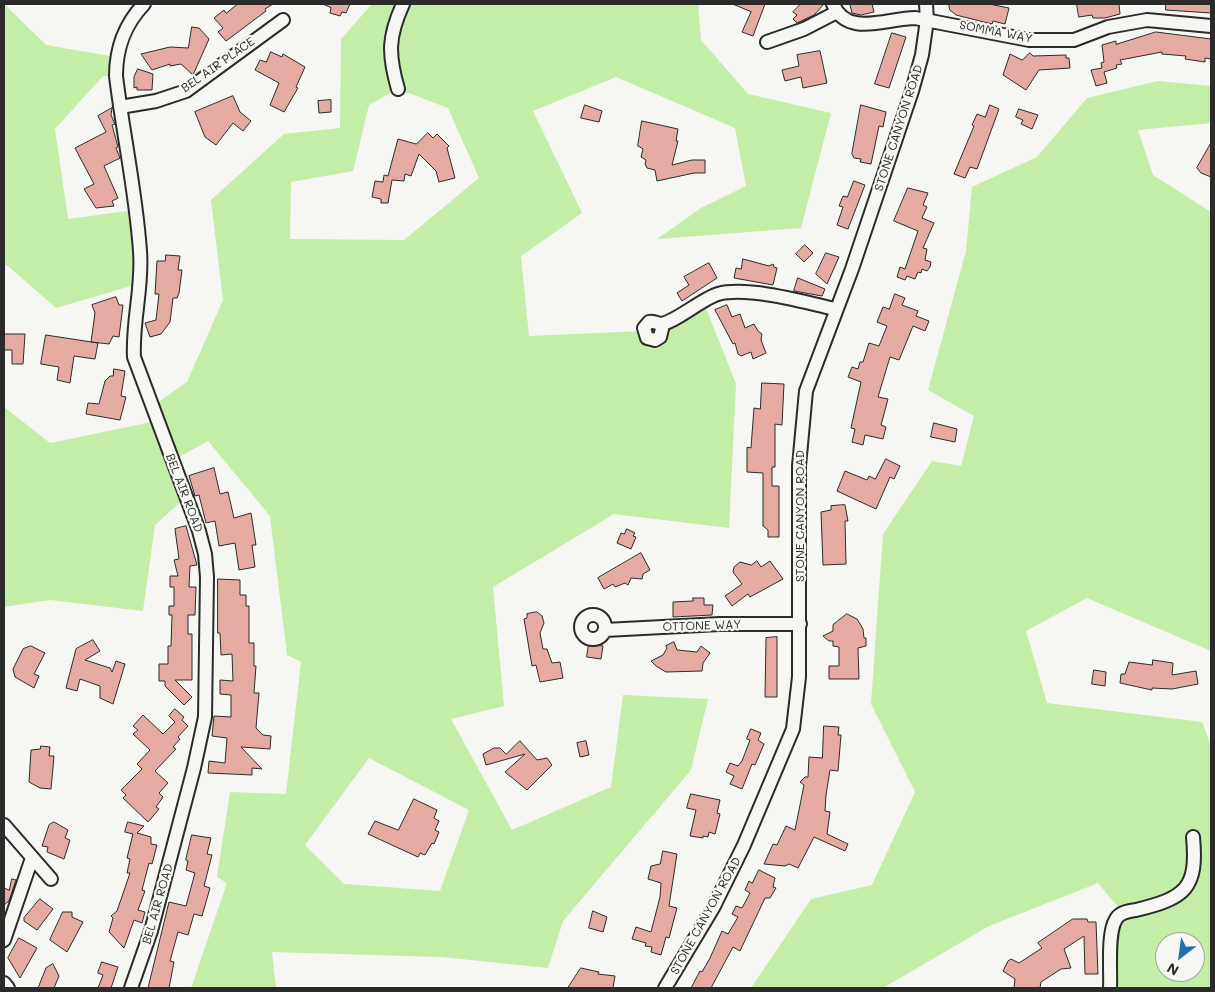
<!DOCTYPE html>
<html>
<head>
<meta charset="utf-8">
<style>
	body { margin:0 }
	#map { position:relative; width:1215px; height:992px; overflow:hidden; background:#f6f6f2; font-family:Mali,sans-serif }
	canvas { display:block }
	.frame { position:absolute; inset:0; border:5px solid #2b2b2b; pointer-events:none }
	.north { position:absolute; left:1155px; top:932px; width:50px; height:50px; box-sizing:border-box; background:#f6f6f2; border:1px solid #a5a5a2; border-radius:50%; rotate:210deg; font-size:14px; font-weight:700; line-height:20px; text-align:center; color:#2b2b2b }
	.north::after { content:''; display:block; margin:auto; width:18px; height:22px; background:#1f6fb2; clip-path:polygon(50% 0,100% 100%,50% 72%,0 100%) }
</style>
</head>
<body>
<div id="map">
<canvas width="1215" height="992"></canvas>
<div class="frame"></div>
<div class="north">N</div>
</div>
<script>
const c = document.querySelector('canvas').getContext('2d');
c.lineJoin = 'round';
function fillPath(path, color) { c.fillStyle = color; c.fill(path, 'evenodd'); }
function stroke(path, color, width, dash) { c.strokeStyle = color; c.lineWidth = width; c.lineCap = dash ? 'butt' : 'round'; c.setLineDash(dash || []); c.stroke(path); }
function label(font, color, halo, rows, align = 'center') {
  c.font = font + ' Mali,sans-serif'; c.lineWidth = 4.5; c.setLineDash([]); c.textBaseline = 'middle'; c.strokeStyle = halo; c.fillStyle = color; for (const [text, x, y, turn = 0] of rows) {
    c.save(); c.translate(x, y); c.rotate((+turn || 0) * Math.PI / 180); c.textAlign = isNaN(turn) ? turn : align; if (halo) c.strokeText(text, 0, 0); c.fillText(text, 0, 0); c.restore();
  }
}
const green = new Path2D(`
	M4,4L46,45L116,57V76H103L55,129L68,219L135,210L141,283L56,308L8,266L4,265Z
	M372,4H698L701,40L748,94L831,113L801,228L657,239L701,208L746,186L735,128L616,77L533,111L582,213L521,256L529,336L643,331L654,321L703,301L736,384L729,528L614,514L493,587L504,706L451,719L512,830L611,787L623,695L708,699L691,770L563,921L548,968L442,957L272,952L276,988H191L227,883L217,877L230,792L286,794L301,662L287,655L270,516L208,441L172,461L186,497L155,525L143,611L50,600L4,607V407L50,443L157,421L151,407L187,382L223,300L211,200L284,134L340,128L341,39ZM398,89L448,108L479,178L404,240L290,239L291,182L353,171L369,105ZM369,758L469,810L440,891L344,884L305,845Z
	M1158,81L1211,86V123L1138,130L1153,175L1211,212V651L1087,598L1026,631L1047,703L1202,722L1211,746V988H1110L1112,936L1123,913L1098,883L989,926L883,988H751L811,899L872,885L915,792L871,704L883,534L932,461L961,466L974,416L928,390L966,251L972,187L1037,157L1087,98ZM1165,942H1195V972H1165Z`);
const building = new Path2D(`
	M238,4H273L265,9L266,11L226,41L218,32L223,28L214,18L224,10L226,13Z
	M323,4H350L346,13L342,12L340,16L330,13L331,8Z
	M733,4H765L753,36L742,32L751,12Z
	M801,4H824L814,15L797,23L793,19L797,15L793,12Z
	M856,4H872L874,12L861,15L852,13L850,5Z
	M949,4H989L1009,8L1005,24L993,21L992,24L956,15L950,10Z
	M1077,4H1119L1120,14L1105,18H1093L1092,15L1079,17Z
	M1166,4H1211V13L1166,10Z
	M192,27L199,28L209,39L193,75L181,64L170,66V64L152,70L141,54L170,47L188,48Z
	M1156,32L1211,39V59L1205,58V62L1185,59L1186,56L1162,54V52L1120,60L1122,64L1116,65L1117,68L1104,72L1107,83L1096,86L1091,70L1102,68L1101,63L1104,62L1102,45L1116,41V44Z
	M892,33L906,37L889,88L875,84Z
	M820,51L827,83L803,88L801,77L785,81L782,70L799,66L797,55Z
	M271,52L282,57L283,54L305,67L296,87L298,88L284,112L270,105L279,83L255,70L260,60L266,62Z
	M1030,53L1033,56L1066,55V58H1069L1070,68L1039,70L1026,90L1003,75L1010,54L1022,60Z
	M138,69L153,74L152,90H137V87L134,88V77Z
	M233,96L240,112L251,121L243,131L233,123L216,145L205,137L195,112Z
	M331,100V112L319,113L318,101Z
	M585,105L602,111L599,122L581,118Z
	M861,105L886,112L883,127L879,126L871,164L860,162L861,159L854,158L852,154Z
	M990,105L999,109L977,169L970,167L965,178L954,174L974,126L972,125L977,114L985,117Z
	M112,108L111,115L115,124L112,125L118,147L116,148L120,158L104,166L118,198L112,201L114,206L96,208L84,189L94,184L75,148L106,132L98,116Z
	M1019,109L1038,115L1032,129L1021,124L1023,120L1016,117Z
	M642,121L678,129L676,141H678L672,165L692,160H705V173H694L657,181L655,170L647,168L645,164L646,160L641,157L643,149L638,146Z
	M428,133L433,138L437,134L449,146L447,148L455,178L439,182L436,171L419,154L411,176L405,174L404,181L392,180L388,203H381V199L372,197L375,181L383,182L384,175L388,176L398,139L416,144Z
	M1211,143V177L1201,173L1197,168Z
	M854,181L865,185L848,229L837,225L843,207L839,206L843,196L847,197Z
	M908,188L928,193L923,205L927,207L922,218L934,223L923,248L927,249L925,260L931,262L930,267L927,271L922,269L921,273L918,272L915,279L907,276L905,280L897,277L900,267L905,269L918,231L894,221Z
	M805,245L813,253L804,262L796,254Z
	M826,253L839,257L827,284L816,274Z
	M166,255L180,256L178,270H182L179,293L177,298H173L170,322L161,334L150,337L145,323L156,320L159,294H155L157,261H165Z
	M743,259L769,266L773,264L774,267L777,268L773,285L734,278L736,268L741,269Z
	M709,263L717,278L682,301L677,293L689,285L684,277Z
	M798,278L825,289L822,296L794,291Z
	M895,294L905,298L902,305L918,311L916,316L929,321L925,331L913,326L899,360L890,357L878,397L888,399L881,425L886,427L883,439L865,435L863,445L852,442L855,429L851,428L861,382L848,377L852,367L858,369L860,362H863L869,343L879,346L887,326L877,322L883,307L889,309Z
	M116,297L119,305H123L119,337L113,336L109,344L91,342L95,313L92,305Z
	M727,305L732,317L740,314L745,328L754,324L758,331L762,334L761,340L766,353L753,359L751,352L741,356L738,354L735,343L733,344L715,310Z
	M4,334H25L23,364H12V350H4Z
	M46,335L98,343L95,359L74,356L70,383L57,380L59,367L41,364Z
	M114,369L125,371L121,396L126,397L120,420L86,414L88,403L99,404L105,381L110,376H113Z
	M762,383L784,384L782,425L775,424V467H772V486H779V537H768V530L763,526V473L747,472V447L751,448L754,408L760,409Z
	M934,423L957,429L955,442L931,437Z
	M886,459L900,466L894,479L890,477L876,509L837,491L845,471L867,480L869,476L875,479Z
	M214,468L220,494L228,492L234,518L251,513L256,545H252L255,567L239,570L235,543L219,546L215,521L206,523L199,495L195,496L189,476Z
	M845,505L848,521H845L846,564L823,565L821,512L831,510V506Z
	M186,526L197,565L190,566L189,587H196L195,615H188V634H192V680H175L192,697L184,705L165,686V681H159V664H168V646H171L172,615H169V606H174V587H170V576H178L174,560L179,559L175,529Z
	M627,529L635,533L633,536L636,537L631,549L617,543L621,533L624,534Z
	M641,553L650,570L643,574L642,579L631,578L628,585L625,583L615,587L613,584L604,589L598,578Z
	M757,561L761,567L770,561L783,579L750,597L748,594L732,606L725,596L742,584L733,572L734,567L740,562L751,565Z
	M218,579L240,580V595H246V606H249V643H254V666H256L254,693H259L256,728L263,735L271,736L270,749L241,747L262,769L252,768V775L208,773L209,761L225,763L227,738L212,736L214,716L231,717V695L220,694V680L233,681L232,654L221,655L220,633H218Z
	M693,598H704V605H713L712,615L673,617V602L693,601Z
	M537,612L542,616L544,623L540,633L543,649H547L552,663L560,662L563,678L540,682L536,665L532,666L524,619L527,618V614Z
	M847,614L857,619L863,629L864,638H866V646L858,648L859,679H829V666H839V647L833,646V641H829L823,636L833,631V625Z
	M777,637V697H765L766,638Z
	M93,640L100,651L85,660L110,668L112,672L116,661L125,664L113,704L100,698V686L80,679L77,691L66,688L76,649Z
	M674,642L677,650L697,652L701,646L710,653L703,663L702,671L666,672L656,666L651,661L663,655L667,648L666,646Z
	M589,644L603,646L601,659L587,657Z
	M31,646L45,653L34,674L39,676L34,688L15,677L13,669L23,649Z
	M1153,660L1173,663L1172,675L1196,671L1198,684L1172,689L1152,688V690L1120,683L1121,674H1125L1129,662L1152,665Z
	M1094,670L1106,672L1105,686L1092,684Z
	M175,709L184,717L182,720L188,726L178,737L180,739L173,747L176,749L155,771L168,783L159,793L163,797L156,807L159,809L148,822L123,798L126,795L121,790L142,769L137,764L150,750L133,734L138,730L133,726L143,715L163,734L175,722L169,716Z
	M824,726L839,727L838,735H841L838,771L830,770L826,795L825,811L830,812L827,834L848,844L845,851L814,837L798,868L789,864L785,866L764,864L773,844L777,845L786,826L795,830L804,785L800,782L805,777H808L809,757L822,758Z
	M751,729L761,733L758,740L764,744L755,765L752,764L742,789L730,784L734,776L726,772L730,763L738,766L742,761L750,740L747,739Z
	M520,741L537,760L547,758L552,765L527,790L505,772L525,754L486,765L483,754L494,748H500L506,754Z
	M586,741L589,755L580,757L577,743Z
	M41,746L50,747L49,756H54L51,789L40,788L29,782L31,750L40,749Z
	M691,794L720,800L717,813L720,814L715,834L709,832L708,837L703,836V838L690,836L696,810L687,808Z
	M414,799L437,810L434,818L439,821L435,830L439,832L434,844L432,843L425,855L420,853L418,857L368,834L375,821L398,830Z
	M54,822L68,830L65,838L70,840L64,859L47,852L48,847L42,846L49,825Z
	M128,822L144,826L137,833L151,837V844L157,845L152,864L149,863L142,890L145,891L138,910L145,912L142,923L134,920L124,948L109,932L113,918L111,916L117,911L130,873H127L130,859L127,858L133,834L125,832Z
	M192,835L211,838L207,854L212,855L204,886L210,888L202,916L194,914L188,935L178,932L170,961L174,962L169,988H148L169,902L186,906L195,873L186,870L188,861L186,860Z
	M663,851L677,854L669,906L677,908L669,938L666,937L661,955L651,952L652,947L645,946L646,943L632,939L636,927L651,932L660,897L661,883L648,879L651,866L660,864Z
	M759,870L775,878L773,887L776,888L770,898H765L740,951L733,947L711,988H691L700,971L702,972L710,958L722,931L728,934L738,917L732,914L736,906L742,908L750,893L745,890L749,881L752,883Z
	M12,879L16,880L9,901L4,905V888L9,890Z
	M40,899L53,909L37,930L24,921V918Z
	M593,911L607,917L603,932L589,928Z
	M63,912H72V917L83,922L67,952L50,940Z
	M1073,919H1087L1088,922H1096L1098,974H1085L1084,936L1064,949L1071,968L1061,969L1041,982L1040,988H1014L1015,979L1003,971L1008,961L1011,959L1019,963L1042,948L1038,943Z
	M19,938L37,948L20,978L8,958Z
	M102,962L118,967L111,988H98L103,975L98,973Z
	M53,964L59,976L54,988H38L46,968Z
	M581,968L599,972L598,974L615,976L613,988H568Z`);
const minor = new Path2D(`
	M833,4C847,38 887,18 915,18L1029,40H1074L1108,27L1147,20L1211,26
	M767,42L804,29L837,12
	M398,89C388,54 388,37 403,4
	M120,107L156,101L186,91L283,20
	M660,324L662,329L660,337L655,340L647,338L644,328L649,322C654,321 656,323 660,324C673,324 703,298 718,294C747,286 805,302 835,309
	M581 627a12 12 0 1 1 24 0a12 12 0 1 1-24 0Z
	M605,630L720,624H800
	M4,825L51,879
	M4,940L32,858
	M4,983L8,988
	M131,988L151,931L194,768L205,717L207,577L205,554L199,531L134,357C132,322 143,287 140,251C136,192 123,134 116,76C116,48 124,25 144,4
	M665,988L713,908L744,845L793,729L799,677V466L806,391L852,269L912,91L922,55L927,20L926,4
	M1110,988C1111,971 1107,933 1116,919C1120,912 1129,911 1136,910C1185,898 1198,889 1193,837`);
const streetNames = [
	["SOMMA WAY",996,32,11],
	["BEL AIR PLACE",218,65,-35],
	["STONE CANYON ROAD",899,128,-72],
	["BEL AIR ROAD",184,493,69],
	["STONE CANYON ROAD",800,516,-90],
	["OTTONE WAY",702,626,-2],
	["BEL AIR ROAD",158,904,-74],
	["STONE CANYON ROAD",706,916,-61]
];
fillPath(green, '#c4eda8');
fillPath(building, '#e5aba3');
stroke(building, '#2b2b2b', 1);
stroke(minor, '#2b2b2b', 16);
stroke(minor, '#f6f6f2', 12);
label('12px', '#2b2b2b', '#f6f6f2', streetNames);
</script>
</body>
</html>
